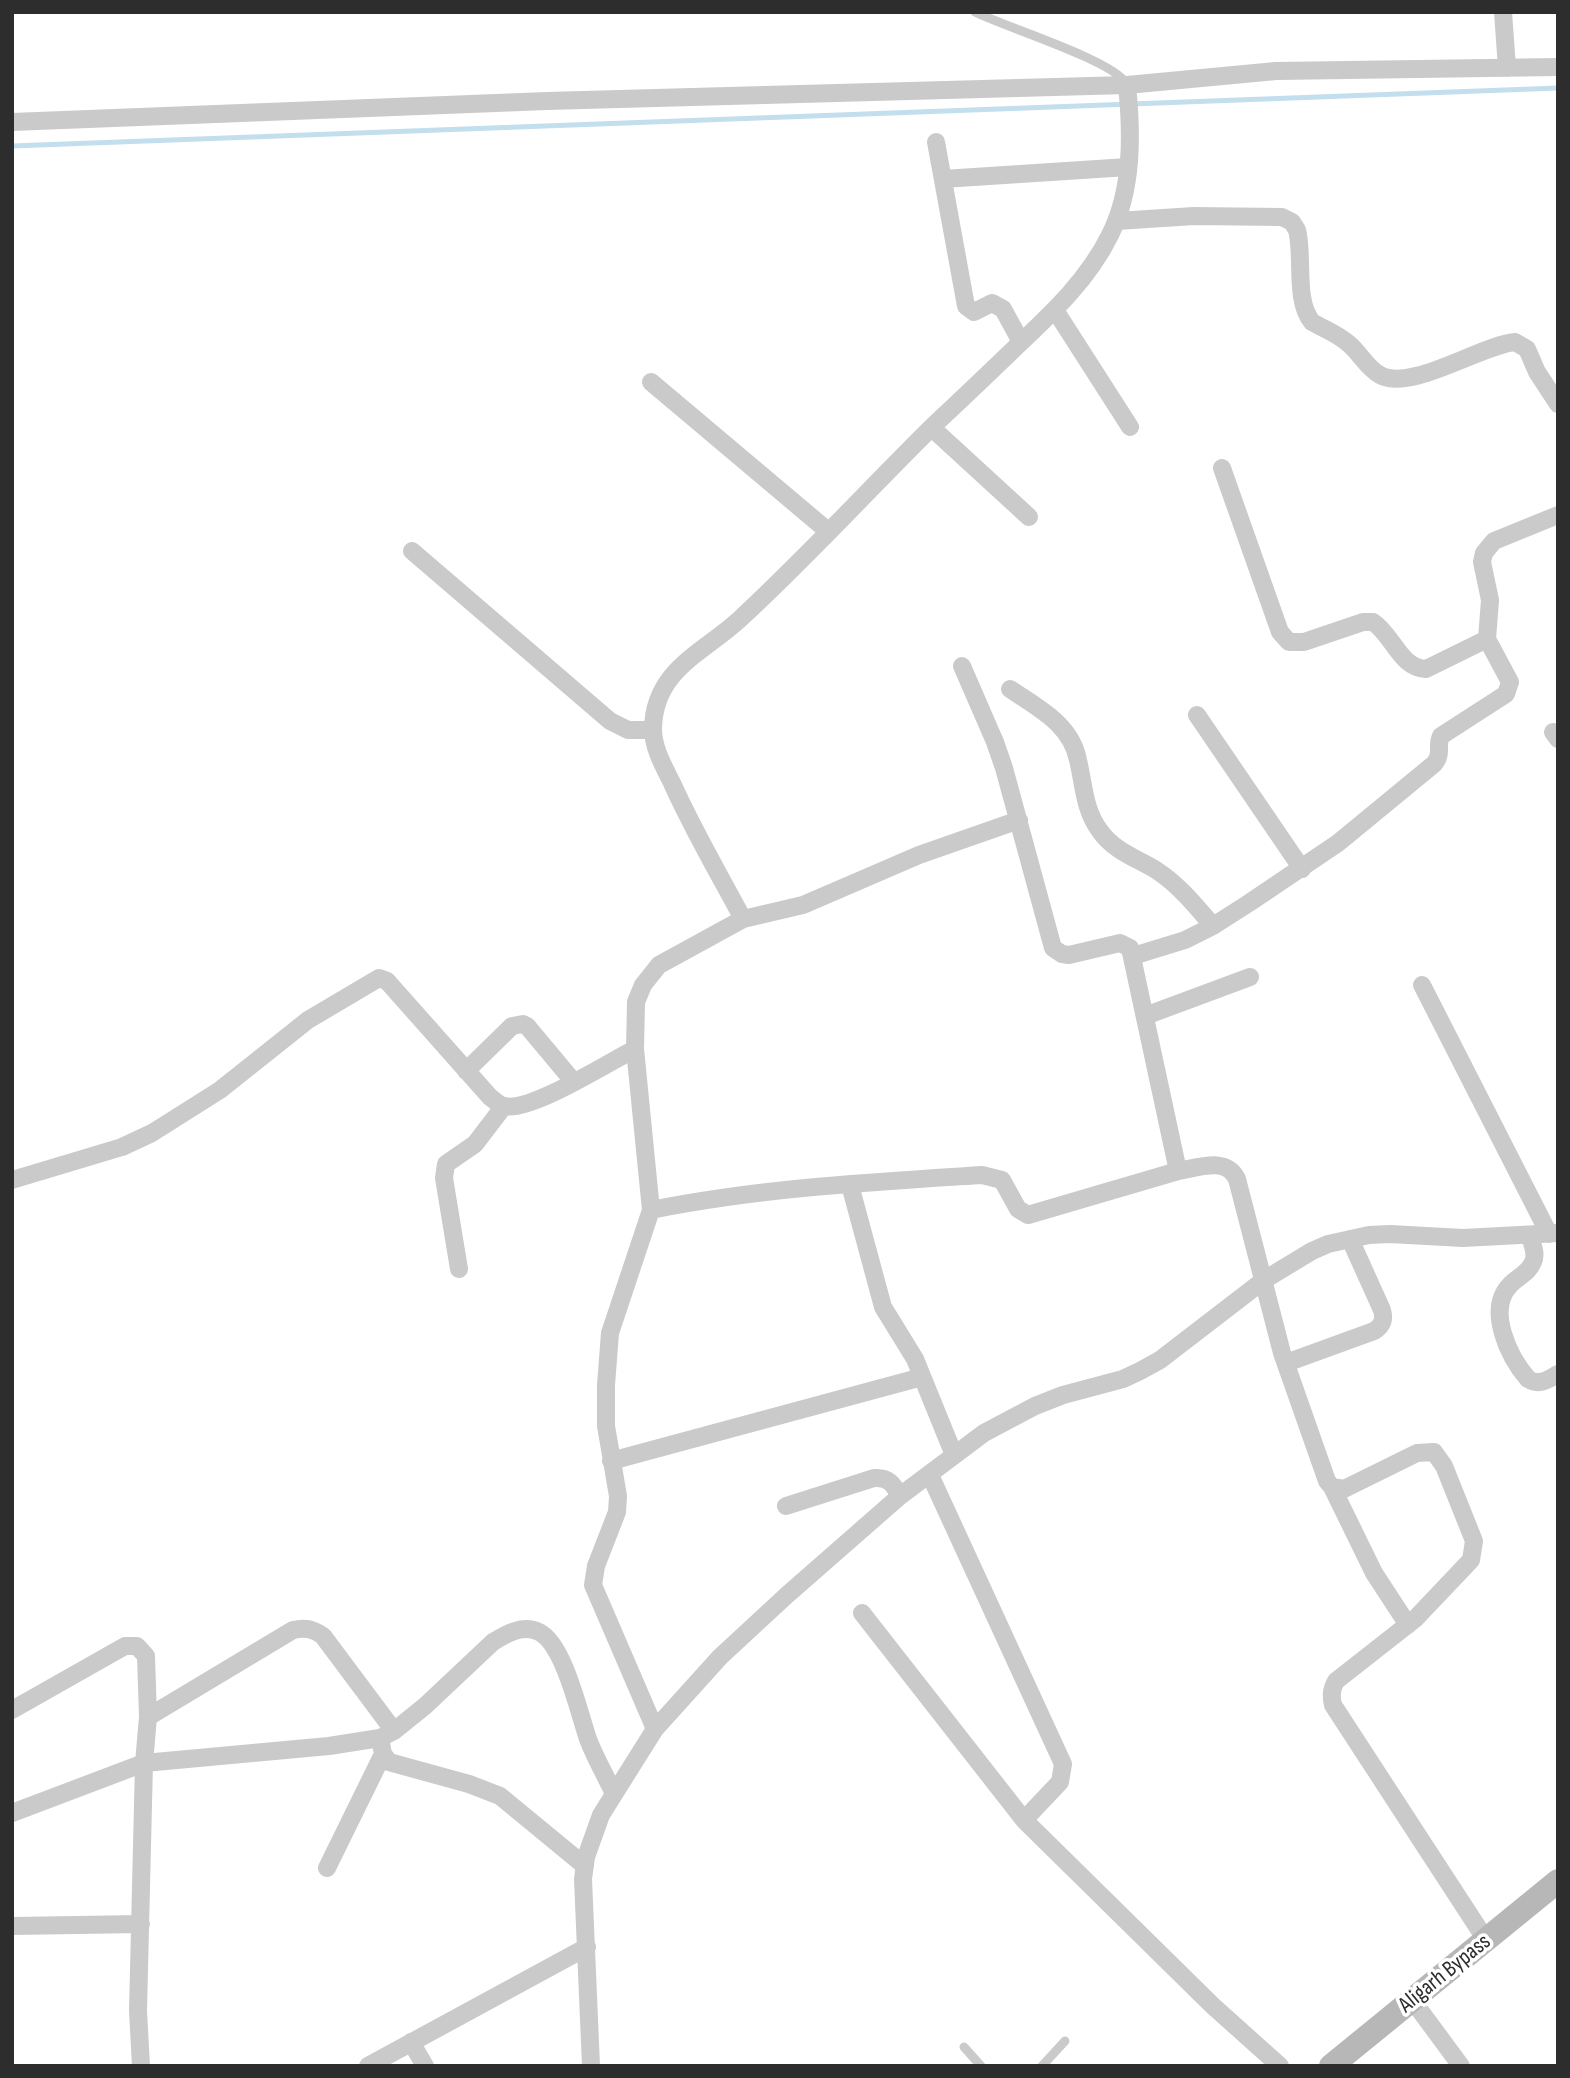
<!DOCTYPE html>
<html>
<head>
<meta charset="utf-8">
<style>
	body { margin:0 }
	#map { position:relative; width:1570px; height:2078px; overflow:hidden; background:#fff; font-family:"Sofia Sans Condensed",sans-serif }
	canvas { display:block }
	.frame { position:absolute; inset:0; border:14px solid #2d2d2d; pointer-events:none }
</style>
</head>
<body>
<div id="map">
<canvas width="1570" height="2078"></canvas>
<div class="frame"></div>
</div>
<script>
const c = document.querySelector('canvas').getContext('2d');
c.lineJoin = 'round';
function stroke(path, color, width, dash) { c.strokeStyle = color; c.lineWidth = width; c.lineCap = dash ? 'butt' : 'round'; c.setLineDash(dash || []); c.stroke(path); }
function label(font, color, halo, rows, align = 'center') {
  c.font = font + ' "Sofia Sans Condensed",sans-serif'; c.lineWidth = 7; c.setLineDash([]); c.textBaseline = 'middle'; c.strokeStyle = halo; c.fillStyle = color; for (const [text, x, y, turn = 0] of rows) {
    c.save(); c.translate(x, y); c.rotate((+turn || 0) * Math.PI / 180); c.textAlign = isNaN(turn) ? turn : align; if (halo) c.strokeText(text, 0, 0); c.fillText(text, 0, 0); c.restore();
  }
}
const stream = new Path2D(`
	M12,146L1558,88`);
const service = new Path2D(`
	M975,12C1005,27 1112,60 1126,83
	M964,2047L981,2066
	M1042,2066L1065,2041`);
const minor = new Path2D(`
	M1503,12L1507,68
	M12,122L547,101L1127,85L1276,71L1558,67
	M936,142L966,306L974,312L992,303L1003,309L1021,342
	M943,179L1128,167
	M1117,221L1194,216L1282,217L1292,222L1297,230C1304,257 1294,300 1312,322C1324,329 1338,334 1349,344C1360,353 1367,368 1380,375C1411,392 1481,345 1515,342L1527,349L1537,372L1558,404
	M1055,310L1130,427
	M651,382L829,532
	M932,428L1029,517
	M1222,468L1280,632L1289,642H1304L1363,622H1373C1393,635 1400,668 1426,669L1487,639
	M412,551L610,721L628,730H653
	M962,666L995,742L1004,768L1053,948L1062,954L1069,955L1120,943L1130,948L1178,1171C1198,1168 1226,1156 1237,1179L1282,1353L1327,1481L1332,1487L1344,1489L1417,1453L1434,1452L1444,1466L1474,1541L1471,1560L1415,1619L1336,1681C1331,1690 1331,1696 1333,1705L1486,1940
	M1010,689C1038,708 1071,724 1078,760C1084,785 1084,810 1100,831C1114,851 1136,858 1156,870C1179,885 1195,905 1213,926
	M1197,715L1302,869
	M1553,732L1558,739
	M743,919L803,905L919,855L1019,820
	M1133,956L1185,940L1213,926L1249,903L1338,843L1434,764C1443,754 1436,746 1441,736L1506,694L1510,682L1487,639L1490,600L1482,562L1484,553L1494,541L1558,515
	M1422,985L1549,1234
	M1145,1016L1250,977
	M466,1071L512,1026L523,1024L527,1026L573,1081
	M12,1180L122,1147L152,1133L220,1090L308,1020L379,978L387,981L490,1097C494,1100 499,1105 504,1106C529,1113 609,1062 635,1049
	M850,1185L883,1307L915,1359L954,1455
	M651,1210C760,1188 872,1182 982,1175L1002,1180L1018,1209L1028,1215L1178,1171
	M1530,1236C1532,1244 1537,1254 1533,1262C1529,1273 1517,1277 1510,1285C1486,1310 1509,1357 1528,1379C1539,1386 1547,1380 1558,1374
	M459,1269L444,1178L446,1164L475,1144L504,1106
	M1286,1363L1374,1331C1382,1326 1385,1320 1382,1310L1350,1239
	M611,1461L922,1377
	M930,1475L1063,1764L1060,1782L1024,1820
	M1332,1487L1374,1573L1408,1625
	M786,1506L874,1478C889,1477 893,1484 900,1496
	M862,1613L1024,1820L1213,2006L1280,2066
	M12,1710L125,1646H137L146,1656L148,1717L144,1763L12,1813
	M148,1717L293,1630C306,1627 313,1629 323,1636L394,1731
	M655,1729L593,1585L596,1566L617,1512L618,1496L606,1426V1385L610,1333L651,1210L635,1049L636,1002L643,985L659,965L743,919C719,874 693,830 672,783C664,767 653,748 653,729C654,669 704,653 741,618C808,556 870,488 935,424C962,399 989,373 1015,348C1051,314 1088,280 1110,235C1133,189 1132,134 1127,85
	M380,1738L383,1754L389,1762L469,1784L500,1796L585,1866
	M327,1868L383,1754
	M12,1926L141,1924
	M1413,2001L1461,2066
	M411,2042L425,2066
	M141,2066L138,2011L144,1763L329,1746L380,1738L394,1731L425,1706L493,1642C506,1634 523,1624 539,1632C564,1644 579,1713 588,1739C595,1758 606,1776 614,1794
	M368,2066L587,1947
	M591,2066L583,1879L586,1857L601,1815L655,1729L720,1657L787,1595L900,1496L984,1433L1035,1406L1063,1395L1123,1379L1140,1371L1160,1360L1264,1280L1312,1251L1328,1244L1369,1235L1390,1234L1463,1238L1558,1233`);
const secondary = new Path2D(`
	M1331,2066L1558,1881`);
const streetNames = [
	["Aligarh Bypass",1445,1974,-39]
];
stroke(stream, '#c3deed', 5);
stroke(service, '#cacaca', 9);
stroke(minor, '#cacaca', 18);
stroke(secondary, '#b7b7b7', 24);
label('23px', '#2d2d2d', '#fff', streetNames);
</script>
</body>
</html>
